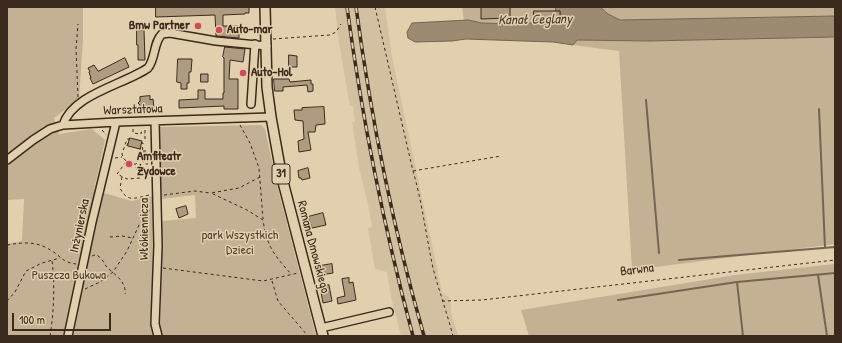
<!DOCTYPE html>
<html>
<head>
<meta charset="utf-8">
<style>
	body { margin:0 }
	#map { position:relative; width:842px; height:343px; overflow:hidden; background:#e2cfad; font-family:"Patrick Hand",sans-serif }
	canvas { display:block }
	.frame { position:absolute; inset:0; border:8px solid #3b2a1e; pointer-events:none }
	.scale { position:absolute; left:12px; top:313px; width:99px; height:18px; box-sizing:border-box; border:2px solid #3b2a1e; border-top:0; padding-left:5px; font-size:12px; line-height:14px; white-space:nowrap; color:#3b2a1e; -webkit-text-stroke:3px #e2cfad; paint-order:stroke }
</style>
</head>
<body>
<div id="map">
<canvas width="842" height="343"></canvas>
<div class="frame"></div>
<div class="scale">100 m</div>
</div>
<script>
const c = document.querySelector('canvas').getContext('2d');
c.lineJoin = 'round';
function fillPath(path, color) { c.fillStyle = color; c.fill(path, 'evenodd'); }
function stroke(path, color, width, dash) { c.strokeStyle = color; c.lineWidth = width; c.lineCap = dash ? 'butt' : 'round'; c.setLineDash(dash || []); c.stroke(path); }
function label(font, color, halo, rows, align = 'center') {
  c.font = font + ' "Patrick Hand",sans-serif'; c.lineWidth = 3; c.setLineDash([]); c.textBaseline = 'middle'; c.strokeStyle = halo; c.fillStyle = color; for (const [text, x, y, turn = 0] of rows) {
    c.save(); c.translate(x, y); c.rotate((+turn || 0) * Math.PI / 180); c.textAlign = isNaN(turn) ? turn : align; if (halo) c.strokeText(text, 0, 0); c.fillText(text, 0, 0); c.restore();
  }
}
const built = new Path2D(`
	M335,7H385L392,57L440,282L442,293L449,297L451,306V312L458,336H401L391,297L387,272L375,269L368,228L372,227L368,204L359,168L352,122H355L353,106H350L339,43Z`);
const green = new Path2D(`
	M7,7H83V40L79,99L54,118L59,134L92,129L105,140L94,190L132,201L152,196L153,265L150,325L153,336H7V244L22,241L24,199L7,200Z
	M462,7H556V11H560L563,17H570L569,23H524L510,24L482,23L464,21Z
	M600,7H835V16L620,20L608,14Z
	M835,37V244L632,270L619,51L573,45L577,40L648,41Z
	M261,125L265,129L278,189L316,336H162L160,324L162,266V221L196,218L195,195L161,199L159,127Z
	M835,264V336H529L521,310L735,275Z`);
const water = new Path2D(`
	M556,7H600L608,14L620,20L835,16V37L648,41L577,40L573,45L553,42L466,39L452,41L415,42L408,38L407,32L412,23L468,20L482,23L510,24L524,23H569V17H563V20H560V11H556Z`);
const stream = new Path2D(`
	M646,100L659,253
	M819,109L825,248
	M679,260L835,247
	M818,275L827,336
	M737,282L743,336
	M618,300L737,282L835,273`);
const building = new Path2D(`
	M156,7H249V13H245V14L223,15V26H239V38L216,36L215,15L156,17Z
	M501,7H510V18L481,19V8Z
	M534,11H560V20L534,21Z
	M137,30H144L145,60H138V45H137Z
	M225,47L245,49L243,62L230,60L229,79H238V109H224V106L179,108V100L198,99V90H205V99H223V93H224V58L223,57Z
	M289,55L297,56V67H289Z
	M125,58L129,67L93,84L90,78H91L89,72H90L88,68L94,65L98,71Z
	M178,59H192L191,72H189V83H187V89H181V83L177,82Z
	M201,74H208V82H201Z
	M274,79H289L290,82L311,80V84H313V91L308,92L307,85L283,87V91H275Z
	M150,96V100L153,99L154,108L140,109V105L138,103L140,101V97Z
	M324,107L325,124L316,125L315,132H308L311,150L299,152L298,141L304,139L303,121L295,120L294,110H302V108Z
	M130,138L142,141L140,149L128,146Z
	M308,168L310,178L302,180L301,178H299L298,171Z
	M186,206L188,214L179,218L176,209Z
	M323,213L326,225L312,228L308,217Z
	M332,264L333,273L321,275L320,266Z
	M349,278V283L353,282L356,300L338,304L337,298L345,296L342,279Z
	M329,285L332,301L323,303L320,287Z`);
const path = new Path2D(`
	M375,7L413,171C422,202 426,235 433,268C439,291 447,313 453,336
	M273,39L330,35L336,32L341,24
	M78,97L76,49L78,24
	M240,125L250,143L259,168L263,219
	M133,129V133L141,134V132L145,134
	M102,130L106,135
	M145,139V128
	M127,146L129,139H127L122,154C124,161 129,165 136,164L142,156L143,143H142L140,150
	M143,151H149
	M143,153H147
	M115,158L122,157
	M141,160L146,164H148
	M126,162L117,174L127,179L140,178L135,164
	M413,171L501,156
	M122,177L120,188C127,203 136,198 149,195
	M260,177L239,188L211,193L247,210L263,220C267,247 274,255 292,275
	M164,195L195,191L210,193
	M110,237L122,236L133,238
	M7,245C24,242 37,241 52,251C63,258 62,262 76,264
	M92,256C95,255 96,254 98,256C102,258 104,263 106,266C113,274 127,281 125,294
	M163,268L263,281L298,273
	M272,281L278,301L308,336
	M85,289L100,282L113,272L127,251L140,223L150,210
	M7,301L15,292L26,271L42,263L60,258
	M442,301L482,300L835,260
	M50,336C54,312 55,284 52,260`);
const minor = new Path2D(`
	M251,104L255,44
	M155,121L158,246L155,324L158,336
	M63,125C73,94 123,85 148,68C156,58 153,43 162,34L170,33L216,41L267,46
	M7,160L33,140L50,129L63,125L116,122L271,117
	M321,328L389,312
	M68,336L92,222L116,122`);
const major = new Path2D(`
	M265,7L267,87L271,117L282,178L323,336`);
const rail = new Path2D(`
	M347,7C362,118 384,228 413,336
	M356,7C371,118 393,228 424,336`);
const markers = [
	[198,26,4,"#d1495b"],
	[219,30,4,"#d1495b"],
	[243,73,4,"#d1495b"],
	[129,164,4,"#d1495b"]
];
const shields = [
	[281,174,18]
];
const shieldNames = [
	["31",281,174]
];
const poiNames = [
	["Bmw Partner",190,26,"right"],
	["Auto-mar",227,30],
	["Auto-Hol",251,73],
	["Amfiteatr",137,157],
	["Żydowce",137,172]
];
const streetNames = [
	["Warsztatowa",133,110,-2],
	["Inżynierska",80,226,-78],
	["Włókiennicza",145,229,-90],
	["Romana Dmowskiego",313,247,75],
	["Barwna",637,270,-7]
];
const parkNames = [
	["park Wszystkich",240,236],
	["Dzieci",240,251],
	["Puszcza Bukowa",69,276]
];
const waterNames = [
	["Kanał Ceglany",535,20,-1]
];
fillPath(built, '#d3c0a0');
fillPath(green, '#c4b193');
fillPath(water, '#9c8a71');
stroke(water, '#756450', 1);
stroke(stream, '#756450', 2);
fillPath(building, '#af9c80');
stroke(building, '#3b2a1e', 1);
stroke(minor, '#3b2a1e', 10);
stroke(major, '#3b2a1e', 12);
stroke(path, '#3b2a1e', 1, [3, 3]);
stroke(minor, '#e2cfad', 7);
stroke(major, '#e2cfad', 9);
stroke(rail, '#3b2a1e', 3.5);
stroke(rail, '#e2cfad', 2, [6]);
for (const [x, y, r, color] of markers) { const dot = new Path2D(); dot.arc(x, y, r, 0, 2 * Math.PI); c.fillStyle = color; c.fill(dot); stroke(dot, '#e2cfad', 1.5); }
for (const [x, y, w] of shields) { const box = new Path2D(); box.roundRect(x - w / 2, y - 10, w, 20, 3); c.fillStyle = '#e2cfad'; c.fill(box); stroke(box, '#3b2a1e', 1); }
label('bold 12px', '#3b2a1e', null, shieldNames);
label('bold 13px', '#3b2a1e', '#e2cfad', poiNames, 'left');
label('13px', '#3b2a1e', '#e2cfad', streetNames);
label('13px', '#503e30', '#e2cfad', parkNames);
label('italic 14px', '#4e3d2f', '#e2cfad', waterNames);
</script>
</body>
</html>
